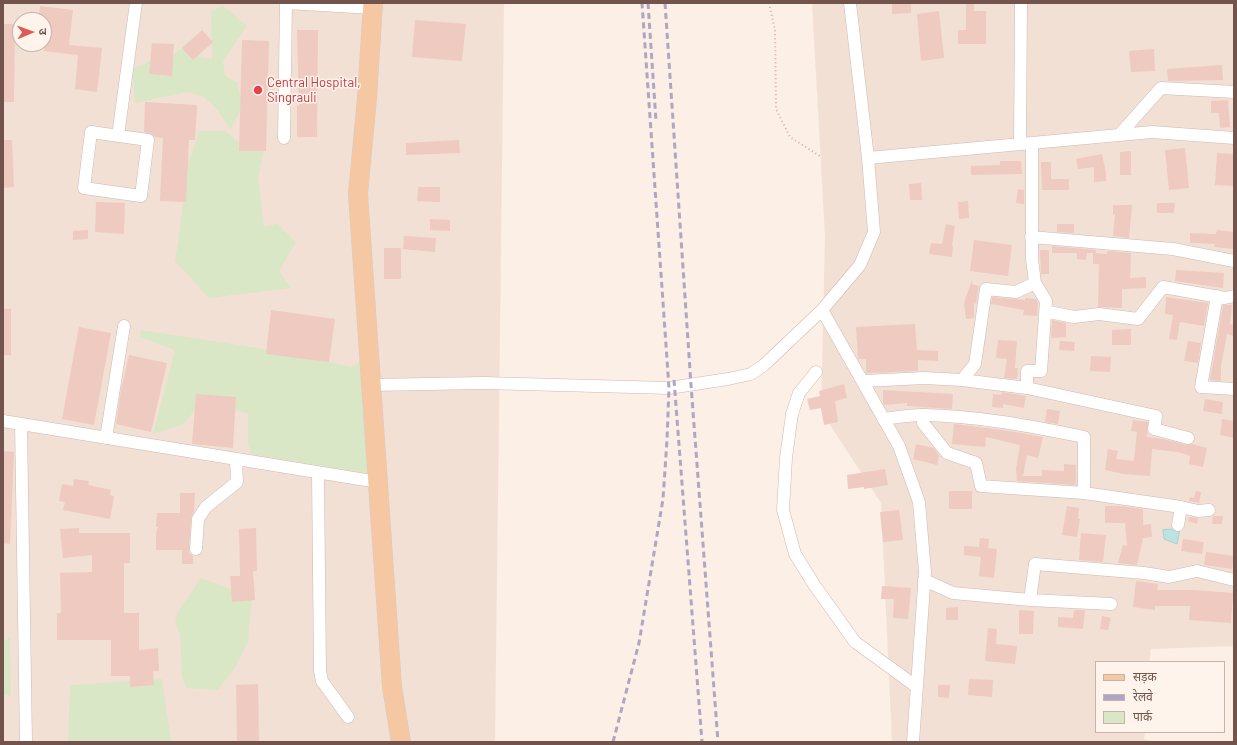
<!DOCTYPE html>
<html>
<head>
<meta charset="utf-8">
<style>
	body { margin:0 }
	#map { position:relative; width:1237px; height:745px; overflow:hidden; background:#fbefe6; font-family:Barlow,"Noto Sans Devanagari",sans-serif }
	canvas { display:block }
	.frame { position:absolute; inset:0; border:4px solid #72544d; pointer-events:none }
	.legend { position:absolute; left:1095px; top:661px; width:130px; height:72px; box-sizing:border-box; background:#fef4ec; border:1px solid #c6b4ac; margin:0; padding:5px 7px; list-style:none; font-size:12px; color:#72544d }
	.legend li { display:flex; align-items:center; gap:8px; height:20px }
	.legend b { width:20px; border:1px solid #c6b4ac }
	.north { position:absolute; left:12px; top:12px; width:40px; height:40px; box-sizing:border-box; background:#fef4ec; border:1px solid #c6b4ac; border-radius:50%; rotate:88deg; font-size:11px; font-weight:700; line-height:16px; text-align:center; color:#72544d }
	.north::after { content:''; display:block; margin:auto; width:14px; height:18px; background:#dc5b54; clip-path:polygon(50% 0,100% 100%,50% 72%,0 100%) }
</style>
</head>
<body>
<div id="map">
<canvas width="1237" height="745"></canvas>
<div class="frame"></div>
<ul class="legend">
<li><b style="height:5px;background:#f5c8a3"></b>सड़क</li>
<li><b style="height:5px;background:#b1a5c4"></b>रेलवे</li>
<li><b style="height:11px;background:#d9e7c6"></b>पार्क</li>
</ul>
<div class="north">उ</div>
</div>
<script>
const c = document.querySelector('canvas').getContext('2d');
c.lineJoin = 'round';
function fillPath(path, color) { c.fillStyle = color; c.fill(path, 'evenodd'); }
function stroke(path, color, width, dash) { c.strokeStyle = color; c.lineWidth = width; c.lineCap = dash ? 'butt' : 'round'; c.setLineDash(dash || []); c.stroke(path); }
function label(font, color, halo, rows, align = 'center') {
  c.font = font + ' Barlow,sans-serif'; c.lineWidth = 3; c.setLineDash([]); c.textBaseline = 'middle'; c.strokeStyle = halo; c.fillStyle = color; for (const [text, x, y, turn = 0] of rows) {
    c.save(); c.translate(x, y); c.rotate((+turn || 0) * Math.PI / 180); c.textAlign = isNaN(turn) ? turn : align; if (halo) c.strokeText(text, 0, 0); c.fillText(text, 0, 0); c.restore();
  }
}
const residential = new Path2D(`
	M3,3H504L495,742H3ZM20,20H44V44H20Z
	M812,3H1234V646L1151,649L1149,662H1096V732H1145L1144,739L1155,742H892L881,503L821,411L825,236Z`);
const green = new Path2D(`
	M223,6L247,26L223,61L225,76L237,82L243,105L231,129L215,107L204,97L188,92L135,103L132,69L147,63L164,47L167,61L183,46L195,56L212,59L211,11Z
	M200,131H225L241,144L265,145L258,178L264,227L277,223L296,242L279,271L291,288L209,298L175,261L180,228L187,166Z
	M141,330L284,352L352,367L362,359L370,474L251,454L248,444V414L204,398L184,424L153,434L175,350L140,337Z
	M201,578L252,597L248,641L236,666L218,690L186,688L182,676L180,634L175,622L179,610Z
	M10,637L11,697L3,694V643Z
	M162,679L171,742H68L70,685Z`);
const water = new Path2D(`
	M1180,529L1177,544L1164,539L1163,530Z`);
const building = new Path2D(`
	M892,3H911V13L892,14Z
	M966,3H974V11H986V44H958V30H966Z
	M40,6L73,10L69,45L102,48L97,92L75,89L78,55L44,51V20H38Z
	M939,11L944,58L921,61L917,14Z
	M415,20L466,24L462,61L412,57Z
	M3,24H15L14,102H3Z
	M202,30L213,42L193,60L182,48Z
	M297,30H318L317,137H297V106H299Z
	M242,40L269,41L266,151H239Z
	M152,43L174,44L172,76L149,74Z
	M1154,49L1155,71L1131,72L1129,51Z
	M1222,65L1223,80L1168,81L1167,69Z
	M1228,100L1230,127L1220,128L1219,113H1211V101Z
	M145,102L197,105L195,140H189L186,202L160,201L163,138L155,137L152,134L144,132Z
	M3,140H12L14,187L3,188Z
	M459,140L460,153L406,155V143Z
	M1185,148L1189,188L1169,190L1165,150Z
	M1131,151V175H1120V152Z
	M1217,153L1234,154V186L1215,185Z
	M1102,154L1106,173V181L1094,182V167L1078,169L1076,159Z
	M1000,161H1021L1022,174L971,175V166L1000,165Z
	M1041,162H1051V179H1069V190H1042Z
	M921,183L922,200H910L909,184Z
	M418,187H440V202L417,201Z
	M1018,189L1024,190V204L1016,203Z
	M968,201L969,218L959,219L958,202Z
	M96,202L125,203L124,234L95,232Z
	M1157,203H1175L1174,213H1157Z
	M1113,205H1132L1129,238L1113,236L1115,214H1113Z
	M430,219L450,220V231L430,230Z
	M946,224L955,226L952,246H953L952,257L929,254L931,243L942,244Z
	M1057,224H1074V233L1057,232Z
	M88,230V239L73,240V231Z
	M1217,230L1234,232V249L1214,247L1215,244L1190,243V233L1216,234Z
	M404,236L436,238L435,252L403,249Z
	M974,240L1012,245L1008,276L970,271Z
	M1052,246L1096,250V253H1087L1086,260L1077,259V253H1052Z
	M384,248H401V279H384Z
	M1040,250H1049V274H1041Z
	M1107,251L1131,253L1130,278L1146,277V288L1122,289V308L1098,307L1099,264H1093V253L1107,254Z
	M1176,270L1224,273L1223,288L1175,281Z
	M972,280V284L979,286L976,304L974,303V318L966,319L964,303Z
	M992,297L1015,299L1025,300V298L1036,299L1038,303L1037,316L1023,315L1024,310L991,304Z
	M1166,297L1208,303L1204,326L1180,322L1177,340L1169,339L1173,315L1165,314Z
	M1223,305H1232L1230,324L1234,325V336L1227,334L1221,366V381L1210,380Z
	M3,309H11V355H3Z
	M271,310L335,319L329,362L266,354Z
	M1052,320L1066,323V337L1051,338Z
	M915,324L917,350L938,351V361L918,360V371L866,373V359H858L856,327Z
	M79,327L111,333L94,425L62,419Z
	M1131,329V345H1112V330Z
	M998,340L1017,341L1015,368H1018L1017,379L1004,378L1007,359L996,358Z
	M1060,341L1075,342L1074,351L1059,350Z
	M1188,341L1201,343L1198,363L1184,361Z
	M129,355L167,363L151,432L116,424L121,390Z
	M1091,356L1111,357L1110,372L1090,371Z
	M844,384L847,398L835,401L838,422L824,425L821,408L810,410L807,399L820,396L819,391Z
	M883,390L953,394L952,409L907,406V403L884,405L883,402Z
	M1002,392L1026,396L1024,408L1003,404V408L992,407L993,394L1001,395Z
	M196,394L236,397L233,448L192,444Z
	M1205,399L1223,402L1222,414L1203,411Z
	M1047,409L1060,411L1058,424L1045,422Z
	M1222,419L1234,421V438L1220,435Z
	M1133,420L1148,422L1147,437L1163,439L1186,445L1192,444L1207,448L1203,467L1189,464L1190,456L1178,452L1152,449L1150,476L1124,474L1105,470L1108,449L1118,451L1116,459L1134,461L1137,432L1131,431Z
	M954,424L1003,430L1043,437L1038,458L1027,455L1023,476H1042V470L1064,471V464L1076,465V485L1017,481L1016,469L1020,445L986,437L985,447L952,444Z
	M916,444L934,448L939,456L937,465L913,459Z
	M3,451L14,452L10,544L3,543Z
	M885,469L888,485L864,489V487L848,489L847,475Z
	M74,479L89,481L88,485L111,490L110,495L114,496L110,519L63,510L65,502L59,501L62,484L73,486Z
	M949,491H972V509H949Z
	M1196,491L1201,492L1199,503L1189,501L1190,497L1194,498Z
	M180,493H195L194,511L191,518L189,548V553L193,556V564H182V550H156V533L158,527H156L157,513H180Z
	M1067,506L1079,508L1078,519H1080L1077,537L1062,535Z
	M1105,506H1120L1143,509V525L1151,524L1152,537L1143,538L1137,565L1118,563L1123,545L1127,546L1125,523H1105Z
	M899,510L903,540L883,542L880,512Z
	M1213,516H1223L1222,524H1212Z
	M1189,517L1198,518L1197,524L1188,521Z
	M79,528V533H130V563H124V613H139V650L158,648L159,671H153L154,685L130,687V676H111V640H57V613H61L60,573L92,572V555L63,558L60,529Z
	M256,528L257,571H253L255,600L232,602L230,576H240L239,529Z
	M1081,533L1106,535L1103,562L1079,560Z
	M980,538L989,539L988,548L997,549L994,578L979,576L981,557L964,555V546L979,547Z
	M1183,539L1204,542L1202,554L1181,551Z
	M1206,552L1234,556L1232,569L1204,565Z
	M1136,581L1158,584L1157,590H1193L1233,593L1231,623L1189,620L1190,606H1155V610L1133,607Z
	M882,586L911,588L908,619L893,618L894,599H881Z
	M958,607V620H946V608Z
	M1019,610L1034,611L1033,634H1019Z
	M1074,610H1085L1083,629L1058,627V617L1073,618Z
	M1102,616L1111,618L1108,630L1100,629Z
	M988,628L997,629L996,644L1017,646L1015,664L985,661Z
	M969,679L993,680L992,697L968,695Z
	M258,684L259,742H237L236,685Z
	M938,685H950L949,698L938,697Z`);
const path = new Path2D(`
	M769,3L775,30L776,109L790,137L820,156`);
const minor = new Path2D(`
	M287,3L372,8
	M91,132L148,140L141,196L84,188Z
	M1120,134L1161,88L1234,92
	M118,136L136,3
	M284,138L286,3
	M1020,143L1021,3
	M868,158L1152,132L1234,138
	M1031,237L1173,249L1234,261
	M1035,283L1016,292L986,289L975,364L962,380L1027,388L1156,416L1154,429L1188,438
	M1217,296L1201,387L1234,389
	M822,310L899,446L919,502L925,572L913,742
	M1049,312L1074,317L1099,314L1138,319L1163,287L1225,298L1234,296
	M816,372L799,393L792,414L786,458L783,510L795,554L815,586L855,642L917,687
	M864,381L924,378L962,380
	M371,385L484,383L669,388L728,379L751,374L764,365L822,310L860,265L874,232L868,158L850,3
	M1027,388V371H1041L1046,301L1035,283L1032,259V143
	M922,415L923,423L947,453L976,463L981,486L1084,493L1181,507L1198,511L1209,510
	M884,419C897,417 911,415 924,415C978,416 1031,426 1084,437V493
	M3,421L378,482
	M21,424L26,742
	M106,438L124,326
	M318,473L320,671L322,681L348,717
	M1178,525L1181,507
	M196,549L198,519L206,507L237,482L236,460
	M924,580L953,593L1030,600L1111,604
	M1030,600L1035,564L1144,573L1169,577L1197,571L1234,580`);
const primary = new Path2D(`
	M373,3L367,98L358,194L392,687L401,742`);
const rail = new Path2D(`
	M648,3L656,121
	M665,3L691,385L718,742
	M674,380L702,742
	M613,742L639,643L663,499L667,440L669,388L642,3`);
const markers = [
	[258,90,5,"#e0444e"]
];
const healthNames = [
	["Central Hospital,",267,83],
	["Singrauli",267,98]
];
fillPath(residential, '#f2e0d5');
fillPath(green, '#d9e7c6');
fillPath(water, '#bce3e2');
stroke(water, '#a3d4d3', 1);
fillPath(building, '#eecac0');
stroke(minor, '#ceb8b0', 13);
stroke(primary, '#d5ccca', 20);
stroke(path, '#d3ada3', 2, [1, 3]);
stroke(minor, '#fff', 12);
stroke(primary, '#f5c8a3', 19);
stroke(rail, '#b1a5c4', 3, [6, 4]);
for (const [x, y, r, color] of markers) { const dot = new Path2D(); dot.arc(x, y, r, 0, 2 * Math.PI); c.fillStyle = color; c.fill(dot); stroke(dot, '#fef4ec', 1.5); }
label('13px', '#be3a42', '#fef4ec', healthNames, 'left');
</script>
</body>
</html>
